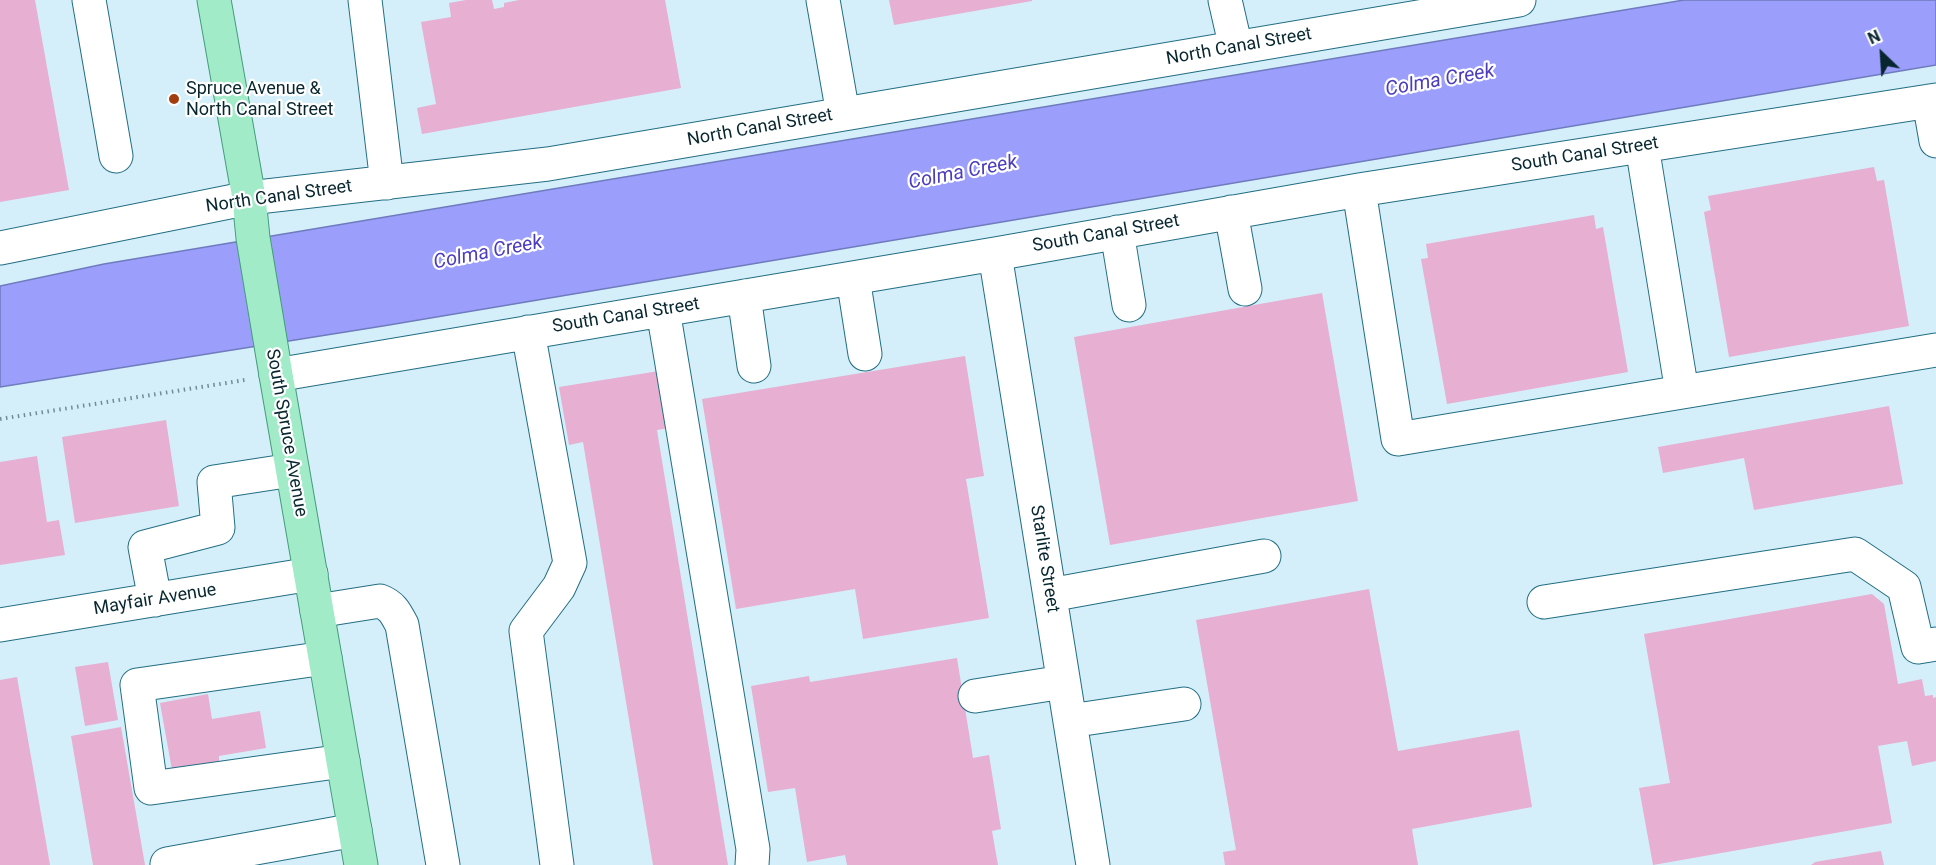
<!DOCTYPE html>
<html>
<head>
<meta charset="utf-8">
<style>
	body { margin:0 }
	#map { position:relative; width:1936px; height:865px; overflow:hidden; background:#d4eff9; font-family:Roboto,sans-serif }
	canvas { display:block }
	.north { position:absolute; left:1852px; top:24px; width:60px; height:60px; -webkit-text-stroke:4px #fff; paint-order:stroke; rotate:335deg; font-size:16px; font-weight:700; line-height:24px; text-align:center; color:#07262f }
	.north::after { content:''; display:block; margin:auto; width:21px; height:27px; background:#07262f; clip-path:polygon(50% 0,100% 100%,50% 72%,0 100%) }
</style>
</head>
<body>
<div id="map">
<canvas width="1936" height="865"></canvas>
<div class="north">N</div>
</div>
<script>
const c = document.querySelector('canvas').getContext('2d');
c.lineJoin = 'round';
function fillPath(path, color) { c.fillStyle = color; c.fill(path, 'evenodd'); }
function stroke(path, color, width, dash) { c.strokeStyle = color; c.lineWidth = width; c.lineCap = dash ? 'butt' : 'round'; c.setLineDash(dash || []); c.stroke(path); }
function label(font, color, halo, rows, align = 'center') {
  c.font = font + ' Roboto,sans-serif'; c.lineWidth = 4.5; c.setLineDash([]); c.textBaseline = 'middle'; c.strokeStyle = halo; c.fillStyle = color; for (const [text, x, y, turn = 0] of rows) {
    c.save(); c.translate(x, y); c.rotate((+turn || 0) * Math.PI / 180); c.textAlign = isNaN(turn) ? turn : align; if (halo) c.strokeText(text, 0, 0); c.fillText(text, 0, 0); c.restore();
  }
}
const water = new Path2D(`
	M1684,0H1936V65L383,326L0,387V286L104,264Z`);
const building = new Path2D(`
	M0,0H35L69,190L0,202Z
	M466,0H492L494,9L504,7V3L519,0H665L681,88L422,134L417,108L436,104L421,22L451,17L449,3Z
	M889,0H1032V1L894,25Z
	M1874,167L1877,181L1884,180L1909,326L1729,357L1704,212L1711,210L1708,196Z
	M1594,215L1596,229L1603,227L1628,372L1447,404L1421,259L1428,258L1426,244Z
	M1322,293L1358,501L1110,545L1074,337Z
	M965,356L984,476L966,479L989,618L863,639L855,589L736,609L702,399Z
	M659,371L669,428L657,430L728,865H653L583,442L569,445L559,387Z
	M1889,406L1903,484L1754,510L1744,458L1663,473L1658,447Z
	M166,420L179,506L75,523L62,437Z
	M37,456L47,522L59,520L65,555L0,565V462Z
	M1369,589L1398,751L1519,730L1532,807L1412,829L1418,865H1225L1223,852L1236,850L1196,620Z
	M1872,594L1884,604L1898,684L1922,679L1925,696L1933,695V698L1936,697V761L1912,766L1907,741L1878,746L1892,823L1653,865L1639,788L1670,783L1644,634Z
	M957,658L973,758L989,755L1001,829L992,831L998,865H847L845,855L807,862L795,788L768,792L751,686L809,676L810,682Z
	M108,662L118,720L85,726L75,667Z
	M17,677L50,865H0V680Z
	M208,694L212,719L260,711L266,748L219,756V762L172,770L160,703Z
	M121,727L145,865H93L71,736Z
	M1881,851L1884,865H1811L1815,862Z`);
const path = new Path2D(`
	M0,419L245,380`);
const minor = new Path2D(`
	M89,0L116,156
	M365,0L387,183
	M823,0L843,114
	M1225,0L1236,48
	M1929,101L1936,141
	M1642,146L1682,392
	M1359,190L1398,439L1936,350
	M1231,212L1245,289
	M1117,232L1129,305
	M0,248L249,198L548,164L1519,0
	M995,254L1093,865
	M853,278L865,354
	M744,296L754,366
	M663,310L753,849L752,865
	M528,332L570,563L559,587L526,631L557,865
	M276,375L995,254L1359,190L1936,100
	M1050,595L1264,556
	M155,600L145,547L218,528L214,482L292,470
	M1544,602L1855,554L1904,587L1918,647L1936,644
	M317,611L380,601C393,606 396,614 402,625L443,865
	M0,625L311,574
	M325,658L137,685L151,788L343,761
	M975,696L1063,682
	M1070,721L1184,704
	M167,864L355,830`);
const major = new Path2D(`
	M214,0L249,198L253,238L276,375L361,865`);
const markers = [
	[174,99,6,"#a23d0f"]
];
const streetNames = [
	["North Canal Street",1239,47,-10],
	["North Canal Street",760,128,-10],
	["South Canal Street",1585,155,-9],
	["North Canal Street",279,197,-8],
	["South Canal Street",1106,234,-10],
	["South Canal Street",626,316,-9],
	["South Spruce Avenue",286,433,80],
	["Starlite Street",1044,559,81],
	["Mayfair Avenue",155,600,-9]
];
const poiNames = [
	["Spruce Avenue &",186,89],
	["North Canal Street",186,110]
];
const waterNames = [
	["Colma Creek",1440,81,-10],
	["Colma Creek",963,173,-11],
	["Colma Creek",488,253,-11]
];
fillPath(water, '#9b9ffb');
stroke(water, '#6f7bbe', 1.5);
fillPath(building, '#e7afd2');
stroke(minor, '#226e83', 35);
stroke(major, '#439d7b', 35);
stroke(path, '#708d97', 4, [1.5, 4.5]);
stroke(minor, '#fff', 33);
stroke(major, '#a2ebc8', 33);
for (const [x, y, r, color] of markers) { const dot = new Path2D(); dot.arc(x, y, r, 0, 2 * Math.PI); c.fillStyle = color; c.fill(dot); stroke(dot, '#fff', 2); }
label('18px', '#07262f', '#fff', streetNames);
label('18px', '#07262f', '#fff', poiNames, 'left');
label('italic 20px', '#4b3dbe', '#fff', waterNames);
</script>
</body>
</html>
